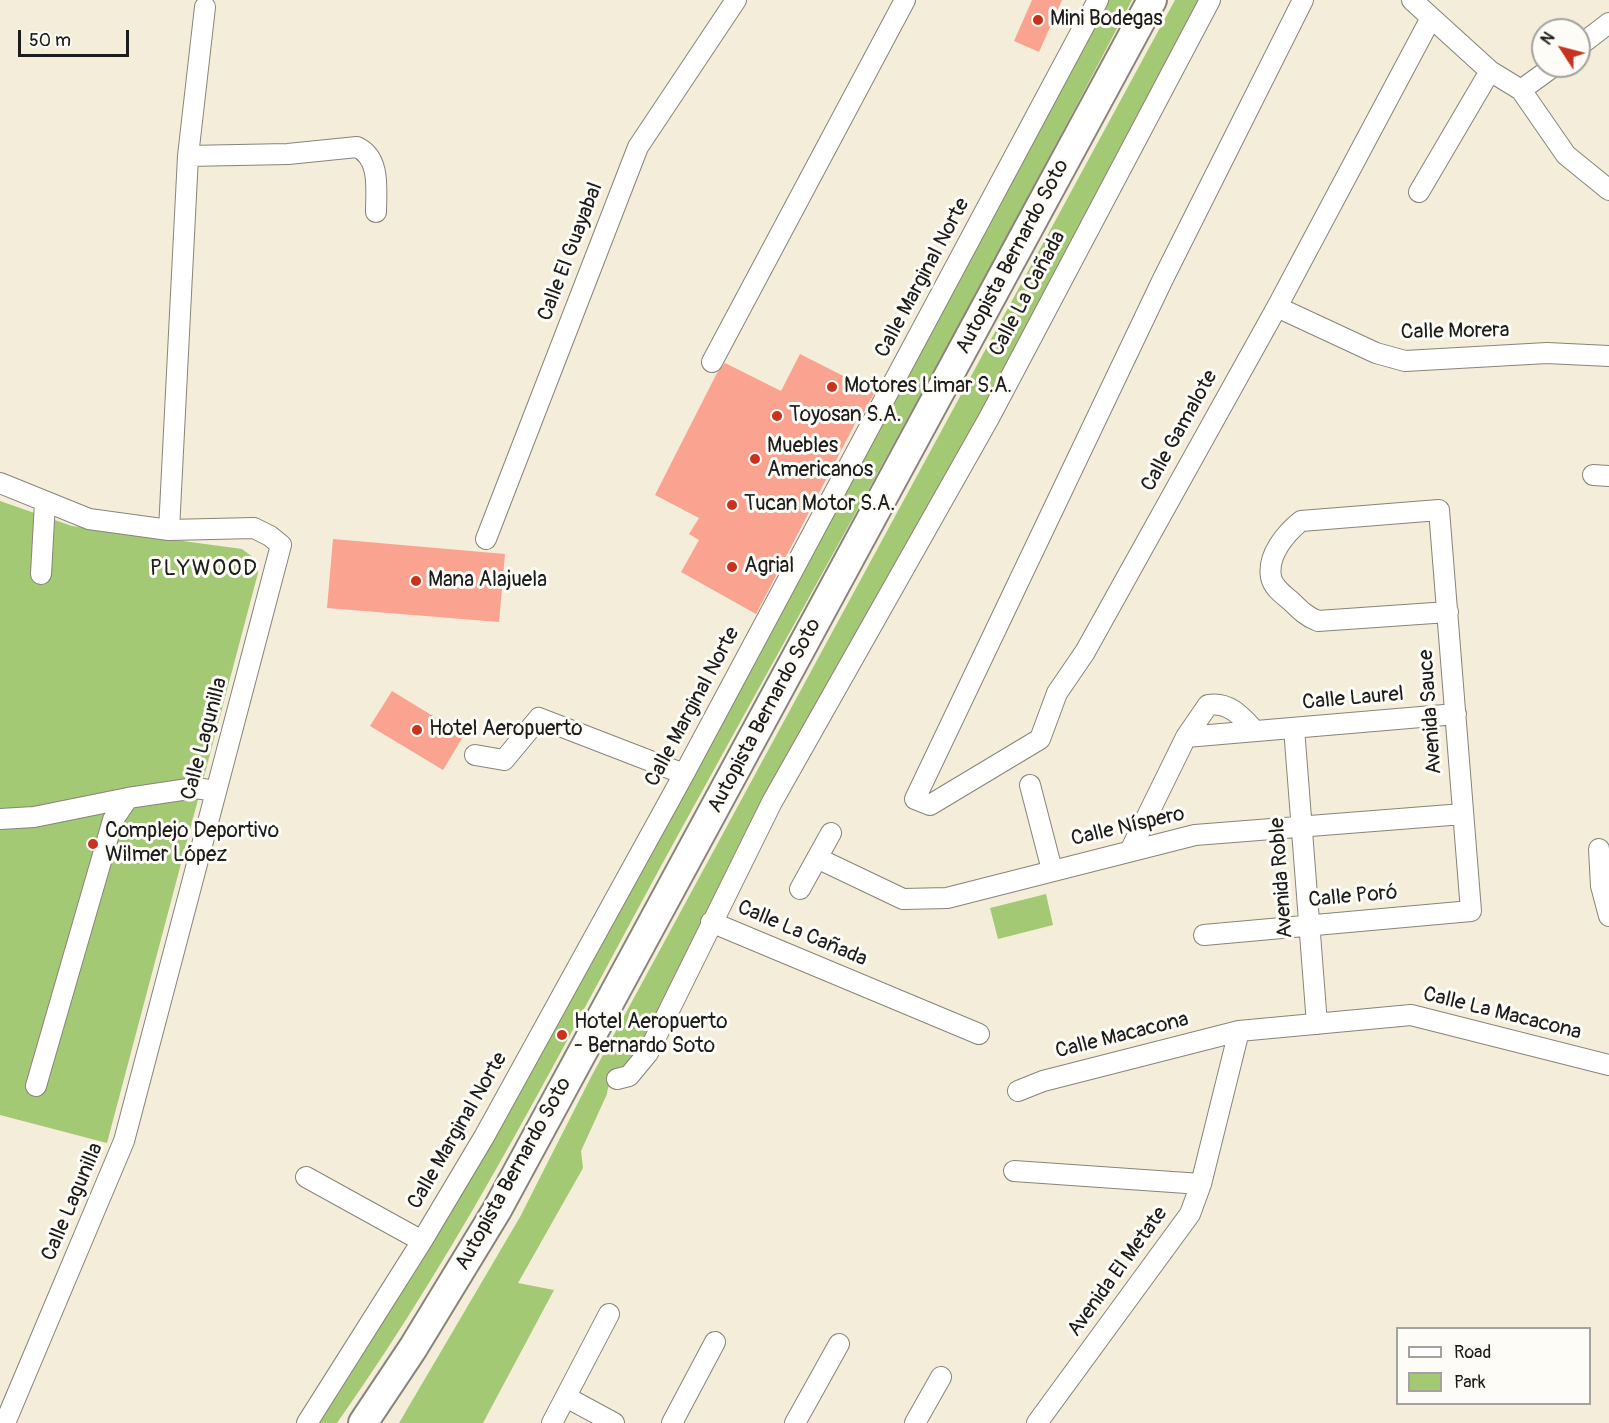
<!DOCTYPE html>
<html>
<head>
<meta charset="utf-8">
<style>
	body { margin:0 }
	#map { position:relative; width:1609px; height:1423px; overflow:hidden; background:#f4edd9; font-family:Pangolin,sans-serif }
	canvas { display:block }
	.legend { position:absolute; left:1396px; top:1327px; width:195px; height:78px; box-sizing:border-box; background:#fdfcf7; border:2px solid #a3a29f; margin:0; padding:8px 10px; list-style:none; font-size:18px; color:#1c1c1c }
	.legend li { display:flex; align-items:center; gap:12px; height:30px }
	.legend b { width:30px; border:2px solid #a3a29f }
	.north { position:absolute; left:1531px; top:18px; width:60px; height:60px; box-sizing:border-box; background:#fdfcf7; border:2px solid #a3a29f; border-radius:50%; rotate:306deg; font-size:16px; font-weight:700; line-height:24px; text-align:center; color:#1c1c1c }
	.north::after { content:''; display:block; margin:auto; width:21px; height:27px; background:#c8321e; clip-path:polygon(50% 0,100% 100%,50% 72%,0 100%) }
	.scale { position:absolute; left:18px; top:30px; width:111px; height:27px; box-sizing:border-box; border:3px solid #1c1c1c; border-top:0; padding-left:8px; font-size:18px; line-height:21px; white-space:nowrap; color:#1c1c1c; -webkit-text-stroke:4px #fdfcf7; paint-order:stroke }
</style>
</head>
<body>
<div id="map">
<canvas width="1609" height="1423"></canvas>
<ul class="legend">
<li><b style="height:8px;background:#fff"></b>Road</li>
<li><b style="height:16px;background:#a3c974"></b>Park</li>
</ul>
<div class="north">N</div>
<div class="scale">50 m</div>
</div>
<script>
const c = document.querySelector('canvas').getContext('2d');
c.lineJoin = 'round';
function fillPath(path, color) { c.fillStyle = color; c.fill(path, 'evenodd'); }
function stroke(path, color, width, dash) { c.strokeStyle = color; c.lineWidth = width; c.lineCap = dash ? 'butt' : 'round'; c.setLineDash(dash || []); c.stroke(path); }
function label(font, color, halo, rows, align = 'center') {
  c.font = font + ' Pangolin,sans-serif'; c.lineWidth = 6; c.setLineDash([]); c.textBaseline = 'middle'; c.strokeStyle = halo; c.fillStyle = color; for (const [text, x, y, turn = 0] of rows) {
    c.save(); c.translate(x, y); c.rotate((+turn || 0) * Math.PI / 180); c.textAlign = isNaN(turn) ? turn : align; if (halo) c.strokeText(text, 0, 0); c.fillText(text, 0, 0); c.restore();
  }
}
const green = new Path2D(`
	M1109,0H1132C985,281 831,557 678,835C569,1034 468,1238 337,1423H315L413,1276L457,1203Z
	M1175,0H1204L642,1055C628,1065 609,1075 607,1094L581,1151L583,1168L518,1283L554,1290L483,1423H399L520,1217L591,1077Z
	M0,501L72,526L242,549L258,561V573L107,1143L0,1115Z
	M1046,894L1053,925L998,939L990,908Z`);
const building = new Path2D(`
	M1032,0H1062L1039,52L1014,41Z
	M800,354L875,392L860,419L858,418L756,614L681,572L699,540L689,534L699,518L655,495L717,373L725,363L781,391Z
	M333,539L505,554L499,622L327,608Z
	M392,691L464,735L443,770L370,726Z`);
const minor = new Path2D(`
	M1303,0L1163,279L915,799L930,805L1040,739L1057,693L1085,652L1277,307L1431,18
	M1412,0L1490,71L1521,90L1566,155L1609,190
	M1579,46L1609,23
	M1521,90L1554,66
	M188,156L288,154L357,147C381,158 376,190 376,212
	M1419,192L1490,71
	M1277,307L1376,353L1405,361L1547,353L1609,356
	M712,362L905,0
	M1593,475L1609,476
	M0,483L89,519L169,530L254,528L270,536L281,545L124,1141L5,1423
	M169,530L188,156L205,7
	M486,539L638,147L736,0
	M41,574L45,502
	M1294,728L1317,1024
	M1186,737L1456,714
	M475,755L504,760L539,718L684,774
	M1030,785L1052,870
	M0,819L34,817L128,798
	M1599,849L1601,886L1609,916
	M1130,851L1186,737L1208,705C1229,701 1242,717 1255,731
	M817,858L903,899L947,898L1195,835L1463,814
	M800,889L831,833
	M711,922L979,1034
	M1204,935L1471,911L1439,510L1301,521C1286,533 1267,555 1271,577C1273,588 1284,595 1292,602C1300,610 1307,617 1318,621L1448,612
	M617,1079L629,1076L648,1053L772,802L989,418L1210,0
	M36,1086L113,820L128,798L195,788L216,791
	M1018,1091L1043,1081L1239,1031L1411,1015L1609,1065
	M1014,1171L1201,1184
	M306,1177L422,1241
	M566,1397L614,1423
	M307,1423L422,1241L484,1137L684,774L1098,0
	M552,1423L609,1314
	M672,1423L715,1342
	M795,1423L839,1344
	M915,1423L941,1377
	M1037,1423L1190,1214L1201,1184L1239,1031`);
const highway = new Path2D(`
	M363,1423L413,1348L497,1210L1152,0`);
const markers = [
	[1038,20,6,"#c8321e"],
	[832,387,6,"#c8321e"],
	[777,416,6,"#c8321e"],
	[755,459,6,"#c8321e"],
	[732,505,6,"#c8321e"],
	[732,567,6,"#c8321e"],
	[416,581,6,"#c8321e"],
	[417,730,6,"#c8321e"],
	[93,844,6,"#c8321e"],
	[562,1035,6,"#c8321e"]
];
const poiNames = [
	["Mini Bodegas",1050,20],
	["Motores Limar S.A.",844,387],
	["Toyosan S.A.",789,416],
	["Muebles",767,447],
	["Americanos",767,471],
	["Tucan Motor S.A.",744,505],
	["Agrial",744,567],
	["Mana Alajuela",428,581],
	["Hotel Aeropuerto",429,730],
	["Complejo Deportivo",105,832],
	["Wilmer López",105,856],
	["Hotel Aeropuerto",574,1023],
	["- Bernardo Soto",574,1047]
];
const streetNames = [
	["Calle El Guayabal",571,252,-69],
	["Autopista Bernardo Soto",1013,257,-62],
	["Calle Marginal Norte",923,278,-62],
	["Calle La Cañada",1028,294,-62],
	["Calle Morera",1455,332,-1],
	["Calle Gamalote",1180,431,-61],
	["Calle Laurel",1353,699,-5],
	["Calle Marginal Norte",693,707,-62],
	["Avenida Sauce",1431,712,-94],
	["Autopista Bernardo Soto",765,716,-62],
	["Calle Lagunilla",205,739,-75],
	["Calle Níspero",1128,827,-13],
	["Avenida Roble",1282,878,-94],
	["Calle Poró",1353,897,-5],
	["Calle La Cañada",802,934,23],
	["Calle La Macacona",1502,1014,14],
	["Calle Macacona",1122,1036,-14],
	["Calle Marginal Norte",458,1131,-60],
	["Autopista Bernardo Soto",514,1174,-61],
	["Calle Lagunilla",73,1202,-67],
	["Avenida El Metate",1118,1272,-54]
];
const neighbourhoodNames = [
	["PLYWOOD",204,569]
];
fillPath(green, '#a3c974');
fillPath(building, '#f9a390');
stroke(minor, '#88847a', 22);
stroke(highway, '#88847a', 32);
stroke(minor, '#fff', 20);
stroke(highway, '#fff', 28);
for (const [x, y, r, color] of markers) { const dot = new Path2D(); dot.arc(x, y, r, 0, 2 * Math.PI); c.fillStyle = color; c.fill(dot); stroke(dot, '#fdfcf7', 2); }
label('21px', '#1c1c1c', '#fdfcf7', poiNames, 'left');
label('21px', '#1c1c1c', '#fdfcf7', streetNames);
c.letterSpacing = '1.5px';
label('22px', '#1c1c1c', '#fdfcf7', neighbourhoodNames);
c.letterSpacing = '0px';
</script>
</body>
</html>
